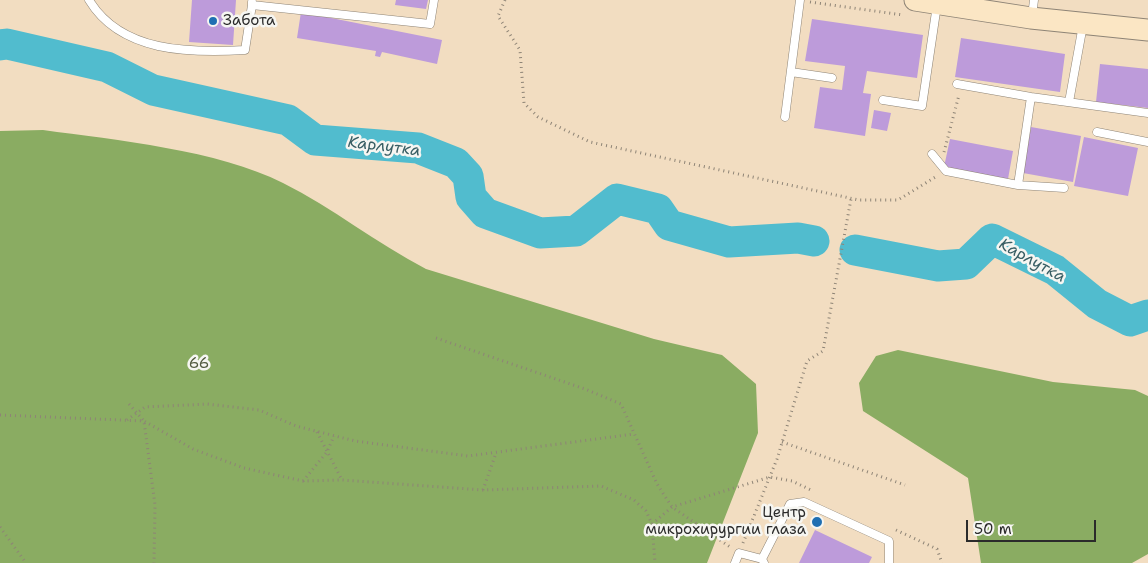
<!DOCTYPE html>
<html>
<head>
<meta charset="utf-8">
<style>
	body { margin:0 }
	#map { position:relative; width:1148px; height:563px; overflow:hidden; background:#f2ddc1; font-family:"Shantell Sans",sans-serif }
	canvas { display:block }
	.scale { position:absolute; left:966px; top:520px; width:130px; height:22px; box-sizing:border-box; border:2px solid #2b2b2b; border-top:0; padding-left:6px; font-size:15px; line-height:18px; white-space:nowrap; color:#2b2b2b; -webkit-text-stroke:4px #f6f6f2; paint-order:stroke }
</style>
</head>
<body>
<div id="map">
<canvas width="1148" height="563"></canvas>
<div class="scale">50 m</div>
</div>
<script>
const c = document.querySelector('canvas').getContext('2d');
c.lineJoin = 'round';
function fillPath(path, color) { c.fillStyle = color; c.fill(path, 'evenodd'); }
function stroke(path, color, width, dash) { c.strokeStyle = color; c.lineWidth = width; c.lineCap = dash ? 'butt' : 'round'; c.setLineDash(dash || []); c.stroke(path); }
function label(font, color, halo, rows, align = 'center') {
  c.font = font + ' "Shantell Sans",sans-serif'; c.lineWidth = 5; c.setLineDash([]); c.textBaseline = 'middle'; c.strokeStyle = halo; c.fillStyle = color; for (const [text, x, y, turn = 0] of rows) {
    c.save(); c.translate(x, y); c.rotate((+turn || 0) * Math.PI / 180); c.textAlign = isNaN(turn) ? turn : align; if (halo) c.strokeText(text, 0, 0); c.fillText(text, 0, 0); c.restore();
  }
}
const forest = new Path2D(`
	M43,130C116,140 218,150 283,183C333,208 376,243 426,269L654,339L722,355L756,384L758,433L707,563H0V131Z
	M898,350L1053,382L1135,390L1148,396V554L1132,563H981L968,478L863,411L859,383L876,356Z`);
const river = new Path2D(`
	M0,45L7,44L107,67L153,90L288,120L315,140L418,148L456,163L468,176L471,197L485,213L540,233L576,231L617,199L658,209L669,225L729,242L798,238L814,241
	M855,250L938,266L966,264L992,239L1055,270L1097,304L1130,321L1148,315`);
const building = new Path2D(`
	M192,0H236L233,45L189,42Z
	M396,0H428L426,9L395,5Z
	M301,12L442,40L437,64L382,52L380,57L375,56L376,51L297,38Z
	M812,19L923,35L917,78L867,71L863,93L871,94L865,136L814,128L820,87L842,90L845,66L805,61Z
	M961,38L1065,54L1060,92L955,77Z
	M1100,64L1148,69V108L1096,102Z
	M874,110L891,113L887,131L871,128Z
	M1031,127L1081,136L1073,182L1023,173Z
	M1084,137L1138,148L1128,196L1074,186Z
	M950,139L1013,151L1008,179L944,167Z
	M815,530L872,557L869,563H799Z`);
const path = new Path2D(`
	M505,0L498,16L520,50L524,103L538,117L590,142L859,200H898L937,176
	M810,2L903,15
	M944,152L959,95
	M436,338L585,389L621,404L657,484L672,507L730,547
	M129,404L144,421L155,505L154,563
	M0,415L144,421L193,449L244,468L303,481L342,480L483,490L601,486L634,500L646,511L652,524L655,563
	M127,420L145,407L207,404L259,410L296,426L355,441L468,456L634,434
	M317,432L342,480
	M782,442L905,485
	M303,481L327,452L334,436
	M483,490L496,453
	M652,524L672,507L770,477L792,481L811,490
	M0,527L26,563
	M896,530L937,549L942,563
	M743,543L777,459L807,361L823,351L851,199`);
const service = new Path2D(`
	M89,0C121,53 190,53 245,50L252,5
	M252,2V5L430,24L434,0
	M1032,16L1034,0
	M791,72L832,78
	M957,84L1031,97L1148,113
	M883,100L922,106L937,5
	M1069,102L1083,25
	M785,117L800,0
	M1097,132L1148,142
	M932,154L946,171L1018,185L1031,97
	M1018,185L1064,188
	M735,563L739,553L762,559
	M764,563L762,559L790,504L804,502L889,541V563`);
const secondary = new Path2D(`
	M915,0L1031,18L1148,30`);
const markers = [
	[213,21,5,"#1f6fb2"],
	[817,522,6,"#1f6fb2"]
];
const poiNames = [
	["Забота",223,21],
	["Центр",806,513,"right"],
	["микрохирургии глаза",806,530,"right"]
];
const parkNames = [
	["66",199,364]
];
const waterNames = [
	["Карлутка",384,147,7],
	["Карлутка",1032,261,29]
];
fillPath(forest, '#8aac62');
stroke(river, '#51bcce', 31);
fillPath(building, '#bd9bda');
stroke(service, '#8e8476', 9);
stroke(secondary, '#8e8476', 23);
stroke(path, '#8e8476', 3, [1, 4]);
stroke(service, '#fff', 8);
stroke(secondary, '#fbe6c4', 21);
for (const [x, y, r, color] of markers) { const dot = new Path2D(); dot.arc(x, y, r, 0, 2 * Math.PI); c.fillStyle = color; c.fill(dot); stroke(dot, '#f6f6f2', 2); }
label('15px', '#2b2b2b', '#f6f6f2', poiNames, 'left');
label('15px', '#525a3f', '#f6f6f2', parkNames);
label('italic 16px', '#385e64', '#f6f6f2', waterNames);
</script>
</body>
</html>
